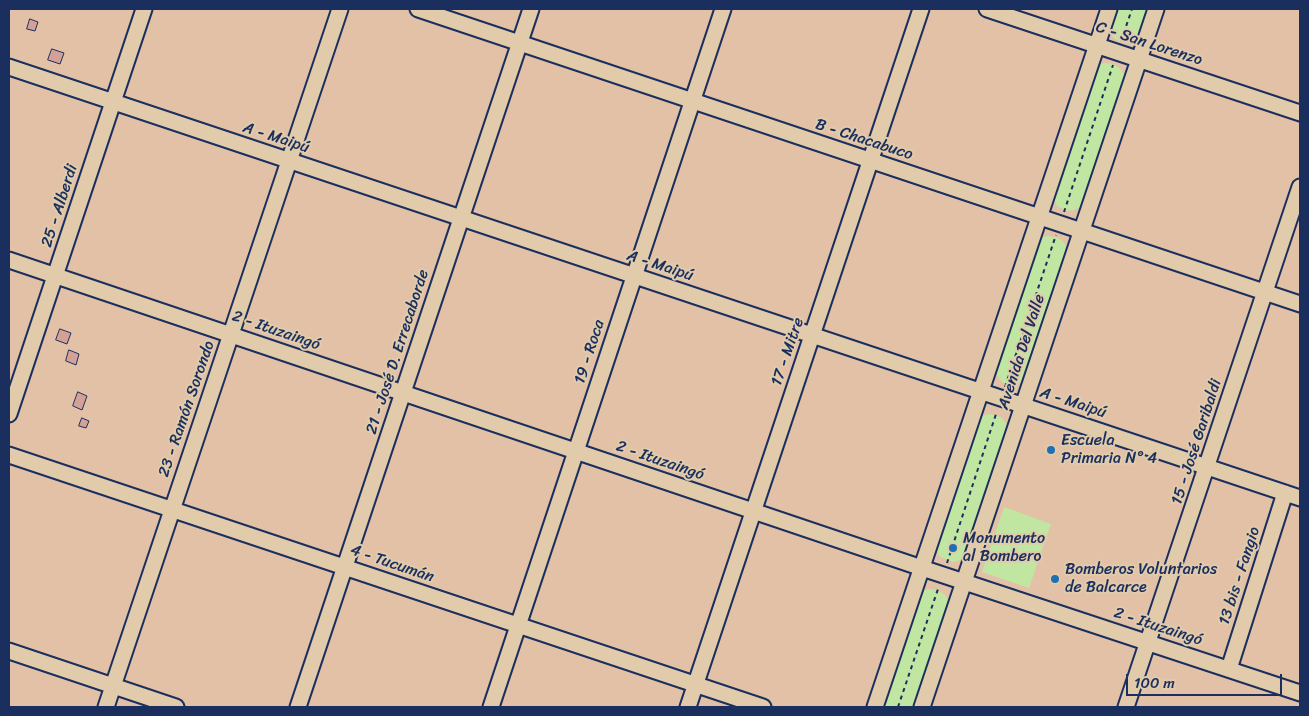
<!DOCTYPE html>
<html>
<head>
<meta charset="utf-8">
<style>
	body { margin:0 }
	#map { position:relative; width:1309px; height:716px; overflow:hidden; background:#e2c1a6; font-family:Sriracha,sans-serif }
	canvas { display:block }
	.frame { position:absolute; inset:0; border:10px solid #1b2f5e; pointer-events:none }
	.scale { position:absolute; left:1126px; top:674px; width:156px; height:22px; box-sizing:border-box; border:2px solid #1b2f5e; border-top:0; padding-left:6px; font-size:15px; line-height:18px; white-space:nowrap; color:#1b2f5e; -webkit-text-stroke:4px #e1cbaa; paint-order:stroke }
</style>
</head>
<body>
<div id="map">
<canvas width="1309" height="716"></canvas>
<div class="frame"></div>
<div class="scale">100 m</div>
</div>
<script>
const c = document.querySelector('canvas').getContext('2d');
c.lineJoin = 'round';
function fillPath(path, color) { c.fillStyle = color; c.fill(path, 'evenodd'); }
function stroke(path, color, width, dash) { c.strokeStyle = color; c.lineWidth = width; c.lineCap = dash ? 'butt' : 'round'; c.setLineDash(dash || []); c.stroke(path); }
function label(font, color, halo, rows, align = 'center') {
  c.font = font + ' Sriracha,sans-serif'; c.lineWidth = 4; c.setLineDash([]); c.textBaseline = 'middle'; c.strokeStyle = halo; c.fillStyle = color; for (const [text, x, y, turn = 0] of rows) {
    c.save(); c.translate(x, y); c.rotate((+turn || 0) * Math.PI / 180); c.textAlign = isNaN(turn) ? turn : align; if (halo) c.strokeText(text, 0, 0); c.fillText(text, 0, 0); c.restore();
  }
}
const green = new Path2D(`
	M1114,9H1151C1149,14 1145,31 1142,35C1136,43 1120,45 1113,37C1111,34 1110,29 1109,26Z
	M1105,63C1118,64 1124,69 1126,83L1085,204C1073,212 1069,213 1057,206L1052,195L1098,65Z
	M1047,236C1062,237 1067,242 1068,256L1028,378C1020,383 1009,389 1000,380C998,377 996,372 995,368L1036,246L1041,238Z
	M988,414C1002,415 1007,420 1009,434L968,555L961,560L953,562L940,557L935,546L976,423L982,416Z
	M1004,507L1051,524L1029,588L982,572Z
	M929,589C943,590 948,595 950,609L917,707H881L917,598L922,591Z`);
const building = new Path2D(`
	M30,19L38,22L35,31L27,29Z
	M52,49L64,53L60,64L48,60Z
	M60,329L71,333L67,344L56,340Z
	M69,350L79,354L76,365L66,361Z
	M78,392L87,396L82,410L73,406Z
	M82,418L89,421L86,428L79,426Z`);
const path = new Path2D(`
	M1121,41L1132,9
	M1064,212L1113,65
	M1005,387L1056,235
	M947,563L997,411
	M898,707L939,586`);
const minor = new Path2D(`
	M418,9L1300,304
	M987,9L1300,113
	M9,67L1300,498
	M9,260L922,568L1300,693
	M9,414L144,9
	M9,455L763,707
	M9,651L176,707
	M1229,669L1285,493
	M106,707L340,9
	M298,707L531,9
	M491,707L723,9
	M688,707L921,9
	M875,707L1109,9
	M922,707L1156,9
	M1126,707L1300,187`);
const markers = [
	[1051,450,5,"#1f6fb2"],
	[953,548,5,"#1f6fb2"],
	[1055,579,5,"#1f6fb2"]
];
const streetNames = [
	["C - San Lorenzo",1149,44,18],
	["A - Maipú",276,138,18],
	["B - Chacabuco",864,140,18],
	["25 - Alberdi",60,206,-72],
	["A - Maipú",660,266,18],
	["2 - Ituzaingó",276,331,19],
	["21 - José D. Errecaborde",398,352,-72],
	["19 - Roca",590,352,-72],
	["17 - Mitre",788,352,-71],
	["Avenida Del Valle",1022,352,-72],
	["A - Maipú",1073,403,18],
	["23 - Ramón Sorondo",187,409,-71],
	["15 - José Garibaldi",1197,442,-72],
	["2 - Ituzaingó",660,461,19],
	["4 - Tucumán",392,564,19],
	["13 bis - Fangio",1240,576,-72],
	["2 - Ituzaingó",1158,627,18]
];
const poiNames = [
	["Escuela",1061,441],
	["Primaria N° 4",1061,459],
	["Monumento",963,539],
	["al Bombero",963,557],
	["Bomberos Voluntarios",1065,570],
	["de Balcarce",1065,588]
];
fillPath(green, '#c0e6a1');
fillPath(building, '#d3a196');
stroke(building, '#1b2f5e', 1);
stroke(minor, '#1b2f5e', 19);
stroke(path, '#1b2f5e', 2, [4, 4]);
stroke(minor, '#e1cbaa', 15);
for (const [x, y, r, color] of markers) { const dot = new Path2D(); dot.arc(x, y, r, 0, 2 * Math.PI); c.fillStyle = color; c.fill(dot); stroke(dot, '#e1cbaa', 2); }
label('16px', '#1b2f5e', '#e1cbaa', streetNames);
label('16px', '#1b2f5e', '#e1cbaa', poiNames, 'left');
</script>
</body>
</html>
